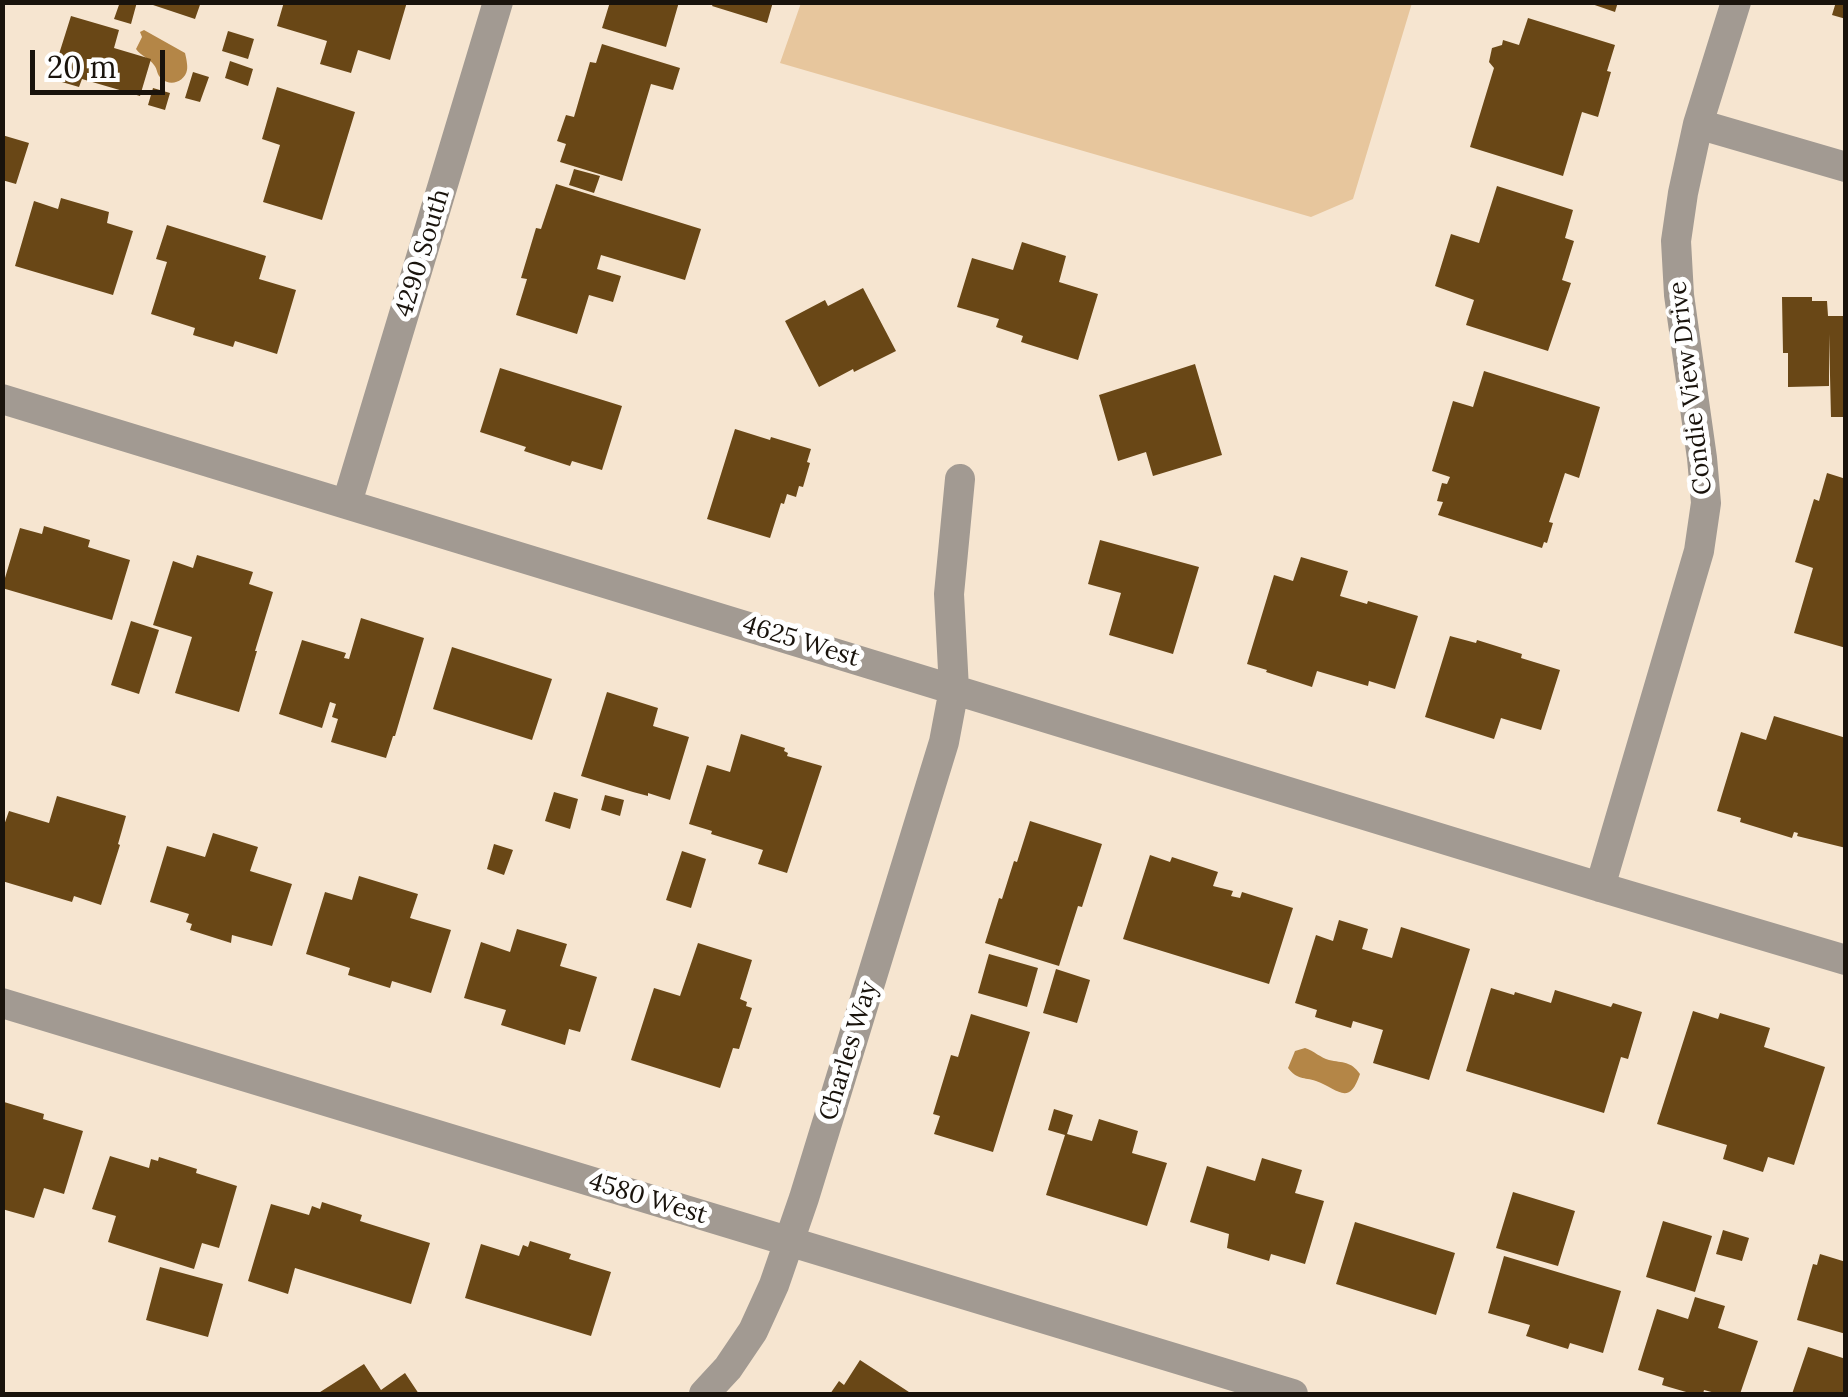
<!DOCTYPE html>
<html>
<head>
<meta charset="utf-8">
<style>
	body { margin:0 }
	#map { position:relative; width:1848px; height:1397px; overflow:hidden; background:#f6e5d0; font-family:Lora,serif }
	canvas { display:block }
	.frame { position:absolute; inset:0; border:5px solid #19130c; pointer-events:none }
	.scale { position:absolute; left:30px; top:50px; width:135px; height:45px; box-sizing:border-box; border:5px solid #19130c; border-top:0; padding-left:12px; font-size:30px; line-height:35px; white-space:nowrap; color:#19130c; -webkit-text-stroke:8px #fff; paint-order:stroke }
</style>
</head>
<body>
<div id="map">
<canvas width="1848" height="1397"></canvas>
<div class="frame"></div>
<div class="scale">20 m</div>
</div>
<script>
const c = document.querySelector('canvas').getContext('2d');
c.lineJoin = 'round';
function fillPath(path, color) { c.fillStyle = color; c.fill(path, 'evenodd'); }
function stroke(path, color, width, dash) { c.strokeStyle = color; c.lineWidth = width; c.lineCap = dash ? 'butt' : 'round'; c.setLineDash(dash || []); c.stroke(path); }
function label(font, color, halo, rows, align = 'center') {
  c.font = font + ' Lora,serif'; c.lineWidth = 10; c.setLineDash([]); c.textBaseline = 'middle'; c.strokeStyle = halo; c.fillStyle = color; for (const [text, x, y, turn = 0] of rows) {
    c.save(); c.translate(x, y); c.rotate((+turn || 0) * Math.PI / 180); c.textAlign = isNaN(turn) ? turn : align; if (halo) c.strokeText(text, 0, 0); c.fillText(text, 0, 0); c.restore();
  }
}
const green = new Path2D(`
	M801,3V2L1412,3L1353,199L1311,217L780,63Z`);
const water = new Path2D(`
	M144,30L185,53C186,57 188,66 187,70C185,81 171,87 162,79C156,74 158,70 154,65C149,58 141,56 136,49L142,37L140,32Z
	M1305,1048C1314,1051 1321,1058 1329,1060C1343,1063 1351,1061 1360,1074C1349,1107 1338,1089 1316,1081C1304,1077 1297,1080 1288,1068L1295,1051Z`);
const building = new Path2D(`
	M120,2H137L131,24L114,19Z
	M144,2H201L195,19Z
	M284,2H407L390,60L358,50L351,73L320,64L327,41L277,26Z
	M610,2H679L666,47L602,28Z
	M714,2H773L767,23L712,6Z
	M1586,2H1618L1615,12Z
	M1836,2H1846V19L1832,15Z
	M71,16L119,30L114,48L151,59L140,96L82,79L79,87L55,80L58,71L54,70Z
	M1528,18L1615,45L1607,71L1611,72L1598,117L1582,112L1563,176L1470,147L1494,68L1489,62L1492,48L1502,45L1503,40L1519,45Z
	M228,31L254,39L248,59L222,51Z
	M602,44L680,68L673,90L651,84L622,181L560,162L566,144L557,141L566,115L574,117L590,62L596,63Z
	M230,61L253,69L248,86L225,78Z
	M193,72L209,77L200,102L185,98Z
	M277,87L355,112L322,220L263,202L280,145L262,139Z
	M153,88L170,93L165,110L148,105Z
	M2,135L29,143L16,184L2,180Z
	M574,169L600,176L594,193L569,185Z
	M556,184L701,229L685,280L601,255L597,269L621,276L613,302L589,295L577,334L516,315L527,279L521,278L536,228L541,229Z
	M1497,186L1573,210L1565,238L1574,241L1562,280L1571,283L1548,351L1466,325L1474,300L1435,286L1451,234L1479,243Z
	M61,198L109,212L107,223L133,231L113,295L15,266L34,201L58,209Z
	M167,225L266,256L259,279L296,290L277,354L235,341L233,347L193,335L195,328L151,314L167,262L156,259Z
	M1022,242L1066,256L1059,282L1098,294L1078,360L1021,342L1023,336L996,327L999,319L957,307L972,258L1013,270Z
	M863,288L896,351L854,372L853,369L819,387L785,321L825,300L828,306Z
	M1782,297H1812V301H1827L1828,316H1846V417H1831L1829,334V386L1788,387V353H1783Z
	M1195,364L1222,455L1153,476L1146,452L1118,461L1099,395Z
	M500,368L622,406L602,470L572,461L570,466L524,451L526,447L480,432Z
	M1484,371L1600,407L1579,478L1565,473L1549,522L1553,523L1547,543L1544,542L1542,548L1438,515L1443,502L1437,501L1442,483L1447,484L1450,477L1432,471L1453,401L1473,407Z
	M735,429L770,440L771,437L811,449L807,462L810,463L803,487L799,486L796,497L787,494L784,504L781,503L770,538L707,519Z
	M1827,473L1846,479V648L1794,633L1813,568L1795,562L1814,499L1819,501Z
	M44,526L90,540L88,547L130,560L112,620L2,588L20,528L42,534Z
	M1100,540L1199,567L1173,654L1109,635L1121,593L1088,584Z
	M197,555L253,572L249,584L273,592L255,651H257L239,712L175,693L192,637L153,625L173,561L193,568Z
	M1301,557L1348,571L1340,596L1367,604L1368,601L1418,616L1395,689L1369,681L1368,686L1317,671L1312,687L1266,672L1267,670L1247,664L1274,575L1293,581Z
	M361,618L424,638L395,736H393L386,758L331,742L338,719L332,717L336,704L330,702L322,728L279,714L302,640L346,653L344,658L349,659Z
	M131,621L159,630L139,694L111,685Z
	M1450,636L1476,643L1477,640L1522,654L1521,658L1560,670L1541,730L1501,718L1494,739L1425,717Z
	M452,647L552,679L532,740L433,709Z
	M607,692L658,708L653,726L689,737L670,800L648,793V796L633,792L581,776Z
	M1774,716L1846,738V848L1797,836L1798,833L1794,832L1792,838L1740,822L1741,818L1717,811L1741,732L1766,740Z
	M741,734L785,748L784,751L788,753L787,756L822,766L787,873L758,864L763,850L711,834L712,831L689,824L707,765L730,772Z
	M554,792L578,799L570,829L545,821Z
	M605,795L624,800L620,816L601,810Z
	M57,796L126,816L118,844L120,845L101,905L74,896L72,902L2,881V831L9,811L49,823Z
	M1030,821L1102,844L1082,907L1078,906L1059,966L985,943L999,898L1002,899L1014,861L1017,862Z
	M213,833L258,847L250,871L292,884L272,946L232,935L231,943L190,930L192,924L186,922L189,914L150,902L167,846L205,857Z
	M494,844L513,850L504,875L487,869Z
	M682,851L706,859L691,908L666,900Z
	M1150,855L1170,862L1172,857L1218,872L1213,886L1233,891L1231,896L1240,898L1242,892L1293,908L1269,984L1123,939Z
	M359,876L418,894L410,918L451,930L431,993L392,981L390,988L348,975L350,968L306,954L325,892L352,900Z
	M1339,920L1368,929L1362,949L1392,958L1401,927L1470,949L1429,1080L1373,1063L1383,1030L1353,1021L1351,1028L1315,1017L1317,1010L1295,1003L1316,935L1333,941Z
	M517,929L567,944L560,966L597,977L580,1032L569,1029L565,1045L501,1025L506,1010L464,998L481,942L510,952Z
	M698,943L752,960L740,999L747,1002L746,1006L752,1008L739,1049L733,1048L720,1088L631,1060L654,988L680,996Z
	M989,954L1038,968L1027,1007L978,993Z
	M1056,969L1090,980L1077,1023L1043,1013Z
	M1491,988L1514,995L1515,992L1551,1003L1555,990L1611,1007L1613,1003L1642,1012L1628,1059L1621,1057L1604,1113L1466,1071Z
	M1693,1011L1718,1019L1720,1013L1770,1028L1764,1047L1825,1067L1794,1165L1768,1157L1763,1172L1723,1159L1727,1145L1657,1124Z
	M971,1014L1030,1032L993,1152L934,1134L940,1116L933,1114L951,1055L958,1057Z
	M4,1102L44,1114L43,1119L83,1131L64,1194L44,1188L34,1218L2,1209Z
	M1054,1109L1073,1115L1067,1134L1092,1141L1099,1119L1138,1131L1132,1153L1167,1163L1147,1226L1046,1195L1065,1135L1048,1130Z
	M110,1156L149,1168L151,1159L158,1161L159,1157L197,1169L196,1173L237,1186L219,1248L202,1243L194,1269L108,1242L116,1216L92,1209Z
	M1262,1158L1302,1170L1295,1193L1324,1201L1305,1264L1271,1254L1269,1261L1227,1248L1229,1234L1190,1222L1207,1166L1255,1181Z
	M1513,1192L1575,1211L1558,1266L1496,1248Z
	M322,1202L362,1215L360,1221L430,1243L411,1304L295,1268L288,1294L248,1281L271,1204L309,1215L312,1206L320,1209Z
	M1663,1221L1712,1236L1695,1292L1646,1277Z
	M1355,1222L1455,1253L1436,1315L1336,1284Z
	M1723,1230L1749,1238L1742,1261L1716,1254Z
	M530,1241L571,1254L569,1259L611,1272L591,1336L465,1298L481,1244L519,1256L523,1245L528,1247Z
	M1820,1254L1846,1262V1334L1797,1320L1813,1264L1817,1265Z
	M1504,1256L1621,1291L1603,1353L1570,1343L1568,1349L1526,1336L1530,1325L1488,1313Z
	M160,1267L223,1284L208,1337L146,1320Z
	M1695,1297L1725,1306L1718,1328L1758,1341L1740,1394H1719L1704,1390L1703,1394H1693L1662,1385L1664,1378L1638,1370L1657,1309L1688,1319Z
	M1808,1347L1846,1359V1394H1792Z
	M860,1360L912,1394H830L839,1381L844,1385Z
	M364,1364L381,1390L405,1373L419,1394H317Z`);
const minor = new Path2D(`
	M1698,124L1846,167
	M2,399L1600,887L1846,960
	M347,503L498,2
	M1600,887L1699,551L1706,503L1702,458L1679,295L1676,241L1683,193L1698,124L1736,2
	M2,1003L1293,1394
	M704,1394L728,1368L753,1331L774,1285L804,1198L944,742L954,689L949,594L960,479`);
const streetNames = [
	["4290 South",423,253,-73],
	["Condie View Drive",1691,388,-97],
	["4625 West",801,642,17],
	["Charles Way",849,1051,-73],
	["4580 West",648,1199,17]
];
fillPath(green, '#e7c69d');
fillPath(water, '#b48647');
fillPath(building, '#694716');
stroke(minor, '#a29a92', 30);
label('25px', '#19130c', '#fff', streetNames);
</script>
</body>
</html>
